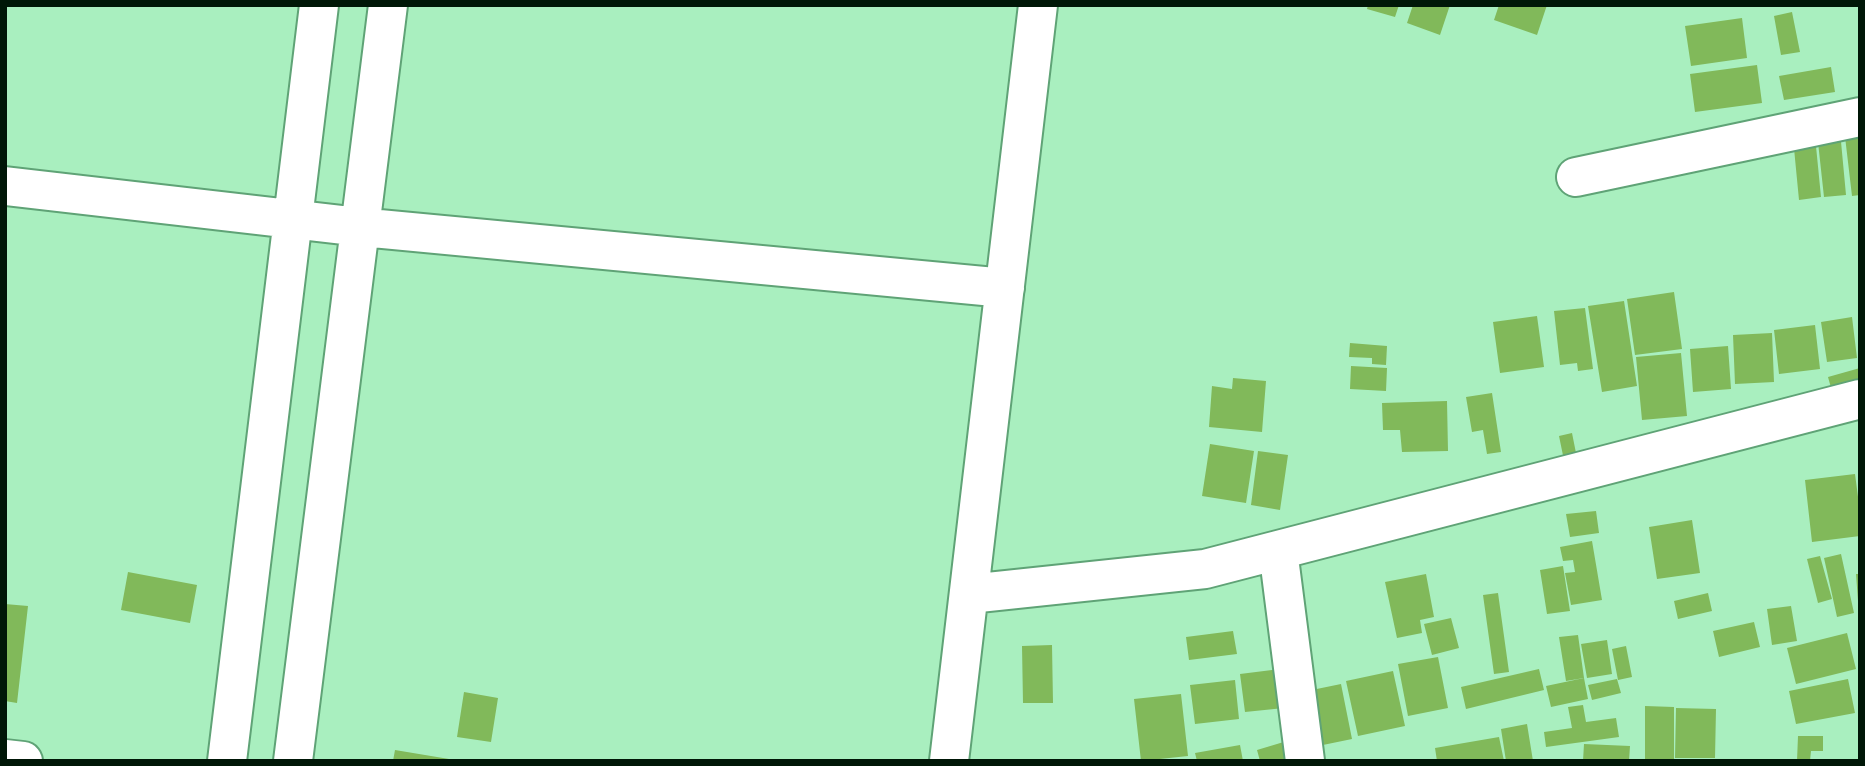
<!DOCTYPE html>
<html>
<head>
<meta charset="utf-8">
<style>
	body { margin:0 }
	#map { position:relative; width:1865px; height:766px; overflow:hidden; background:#a9efbf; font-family:"Fira Sans Condensed",sans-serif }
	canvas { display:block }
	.frame { position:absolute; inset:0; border:7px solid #001707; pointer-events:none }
</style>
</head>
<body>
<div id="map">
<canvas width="1865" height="766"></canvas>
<div class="frame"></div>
</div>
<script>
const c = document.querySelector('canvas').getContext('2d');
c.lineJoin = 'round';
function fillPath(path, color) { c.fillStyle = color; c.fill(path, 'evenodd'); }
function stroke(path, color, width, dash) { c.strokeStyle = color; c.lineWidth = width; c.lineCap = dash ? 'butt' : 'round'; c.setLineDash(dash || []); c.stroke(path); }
const building = new Path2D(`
	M1368,5H1399L1395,17L1367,9Z
	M1413,5H1450L1440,35L1407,23Z
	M1499,5H1547L1537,35L1494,20Z
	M1792,12L1800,52L1781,55L1774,16Z
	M1742,18L1747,58L1691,66L1685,26Z
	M1757,65L1762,103L1695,112L1690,74Z
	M1831,67L1835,92L1784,100L1779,76Z
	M1860,126V195L1852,196L1844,128Z
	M1840,131L1846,195L1824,197L1817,133Z
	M1815,136L1821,197L1799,200L1793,138Z
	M1674,292L1682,349L1635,355L1627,299Z
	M1624,301L1637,386L1602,392L1588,306Z
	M1585,308L1593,369L1578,371L1577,363L1560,365L1554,311Z
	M1537,316L1544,367L1500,373L1493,322Z
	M1852,317L1857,358L1827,362L1821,322Z
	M1815,325L1820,369L1779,374L1774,330Z
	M1772,333L1774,382L1735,384L1733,335Z
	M1350,343L1387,346L1386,365L1372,364V358L1349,357Z
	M1728,346L1731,389L1693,392L1690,349Z
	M1681,353L1687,416L1642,420L1636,357Z
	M1351,366L1387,368L1386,391L1350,389Z
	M1860,368V388L1833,395L1828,377Z
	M1233,378L1266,381L1262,432L1209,427L1212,386L1232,389Z
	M1492,393L1501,452L1487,454L1483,430L1472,432L1466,397Z
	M1447,401L1448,451L1402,452L1400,430H1383L1382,403Z
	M1572,433L1579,468L1566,470L1559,436Z
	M1210,444L1254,451L1246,503L1202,496Z
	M1258,451L1288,455L1280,510L1251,505Z
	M1855,474L1860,512V536L1812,542L1805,480Z
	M1596,511L1599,533L1570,537L1566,514Z
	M1692,520L1700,573L1657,579L1649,527Z
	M1592,541L1602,600L1571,605L1565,573L1575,572L1573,560L1563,561L1560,547Z
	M1841,554L1854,613L1837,617L1824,558Z
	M1820,556L1832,599L1818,603L1807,559Z
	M1563,566L1570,611L1547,614L1540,570Z
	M128,572L197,585L190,623L121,610Z
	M1426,574L1434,617L1420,620L1422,633L1397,638L1385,582Z
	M1856,574H1860V601H1858Z
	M1498,593L1509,672L1494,674L1483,595Z
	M1708,593L1712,611L1678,619L1674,601Z
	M5,604L28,606L17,703L5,701Z
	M1791,606L1797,641L1772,645L1767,609Z
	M1451,618L1459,648L1432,655L1424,624Z
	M1754,622L1760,647L1719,657L1713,631Z
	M1233,631L1237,654L1189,660L1186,637Z
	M1847,633L1856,669L1796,684L1787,648Z
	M1578,635L1584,678L1566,681L1559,637Z
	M1607,640L1612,674L1587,678L1581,644Z
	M1052,645L1053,703H1023L1022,646Z
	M1626,646L1632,677L1618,680L1612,649Z
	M1438,657L1448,708L1408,716L1398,664Z
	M1280,669L1284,708L1245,712L1240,674Z
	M1539,669L1544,690L1466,709L1461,687Z
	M1393,671L1405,726L1358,736L1346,681Z
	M1584,678L1588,699L1551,707L1546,686Z
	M1617,679L1621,693L1592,700L1588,685Z
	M1848,679L1855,713L1796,724L1789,691Z
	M1235,680L1239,719L1195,724L1190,685Z
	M1341,684L1352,739L1318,746L1307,691Z
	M464,692L498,698L491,742L457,737Z
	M1181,694L1188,756L1141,761L1134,699Z
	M1583,705L1586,722L1616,718L1619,737L1546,747L1544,732L1572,728L1568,707Z
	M1645,706L1674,707V761H1645Z
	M1676,708L1716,709L1715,758H1675Z
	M1527,724L1533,761H1506L1501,729Z
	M1798,736H1823V751H1811L1810,761H1797Z
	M1499,737L1504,761H1437L1435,748Z
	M1287,741L1292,761H1260L1257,750Z
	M1584,744L1630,746L1629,761H1583Z
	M1240,745L1243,761H1197L1195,753Z
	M395,750L449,759V761H393Z`);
const minor = new Path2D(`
	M1576,177L1860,117
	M5,186L360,227L1005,288
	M1278,550L1305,761
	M969,594L1205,569L1860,399
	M5,759L23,761
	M227,761L319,5
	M293,761L388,5
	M949,761L1038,5`);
fillPath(building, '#81b95a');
stroke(minor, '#5fa376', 42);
stroke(minor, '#fff', 38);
</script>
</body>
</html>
